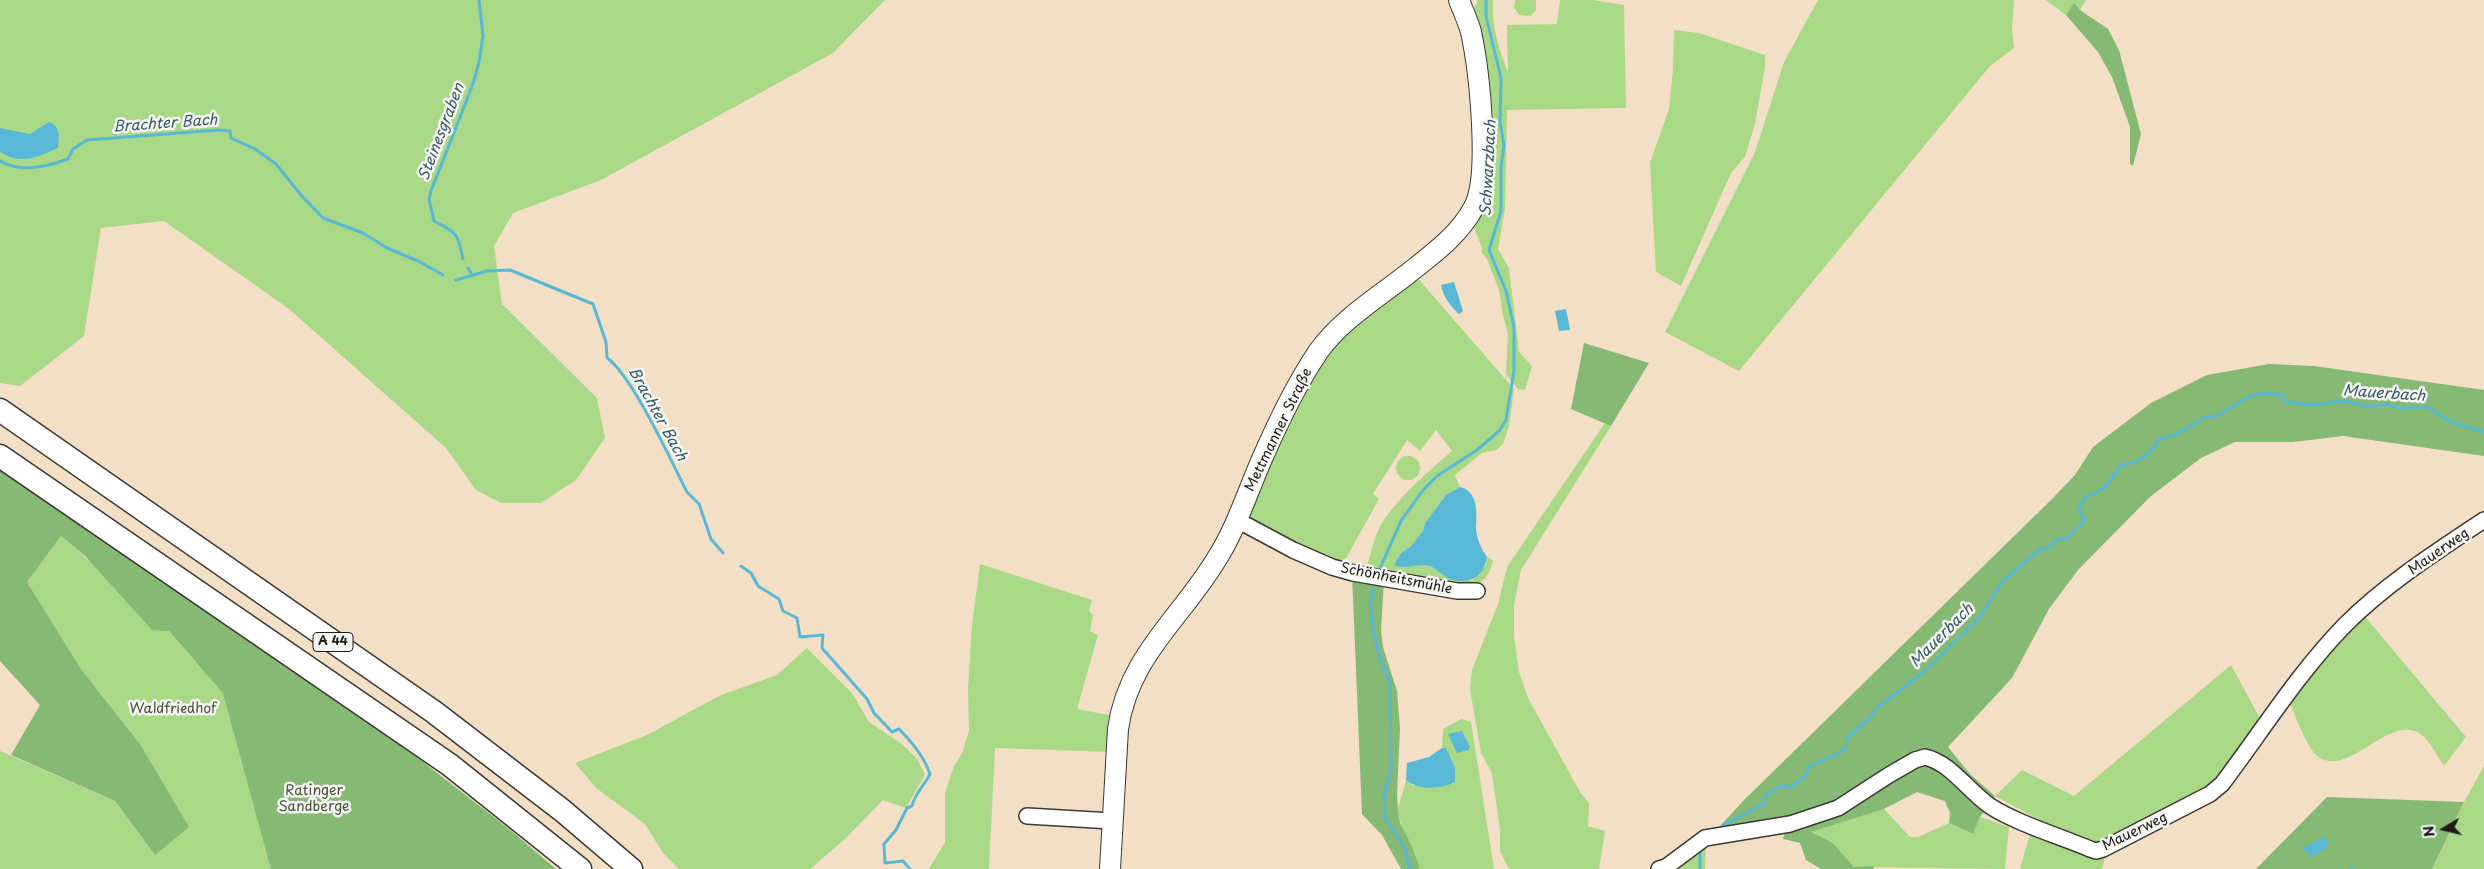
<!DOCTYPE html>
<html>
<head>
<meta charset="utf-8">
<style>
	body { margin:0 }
	#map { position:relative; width:2484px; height:869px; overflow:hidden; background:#f3dfc5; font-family:"Playpen Sans",sans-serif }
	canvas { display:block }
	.north { position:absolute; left:2419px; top:804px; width:50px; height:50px; -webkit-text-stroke:4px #f6f6f2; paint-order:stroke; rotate:261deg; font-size:14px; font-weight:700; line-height:20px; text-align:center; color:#1c1c1c }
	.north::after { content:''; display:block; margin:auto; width:18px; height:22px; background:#1c1c1c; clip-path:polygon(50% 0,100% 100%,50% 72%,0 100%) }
</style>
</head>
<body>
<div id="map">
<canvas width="2484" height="869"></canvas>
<div class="north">N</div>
</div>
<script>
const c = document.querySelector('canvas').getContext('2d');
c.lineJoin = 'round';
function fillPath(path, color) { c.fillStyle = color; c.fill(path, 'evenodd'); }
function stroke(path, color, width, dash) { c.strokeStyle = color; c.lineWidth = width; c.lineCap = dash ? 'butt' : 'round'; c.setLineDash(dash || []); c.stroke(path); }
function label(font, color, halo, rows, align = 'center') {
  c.font = font + ' "Playpen Sans",sans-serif'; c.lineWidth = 5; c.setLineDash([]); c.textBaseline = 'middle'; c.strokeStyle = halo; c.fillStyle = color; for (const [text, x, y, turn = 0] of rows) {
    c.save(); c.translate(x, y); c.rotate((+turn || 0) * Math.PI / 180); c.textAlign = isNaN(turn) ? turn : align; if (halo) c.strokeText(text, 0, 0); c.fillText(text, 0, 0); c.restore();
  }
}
const green = new Path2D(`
	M0,0H885L833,53L601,180L513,213L494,246L502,304L597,398L605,438L576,480L541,503H501L476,490L446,448L289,309L164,221L101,228L84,336L20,386L0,383Z
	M1478,0H1493C1491,24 1499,50 1508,72L1507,25L1557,24L1560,0H1593L1624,5L1626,108L1507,110L1505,208L1498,249L1509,268L1519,352L1532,366L1525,390L1518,389L1506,374L1508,333L1503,316L1499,290L1487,259L1481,252L1482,248L1472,222L1481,201L1467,11L1475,7Z
	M1515,0H1536V10L1531,16L1519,15L1514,8Z
	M1818,0H2014L2012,30L2014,48L1990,66L1739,371L1665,332L1755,152L1784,62Z
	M2046,0H2086L2080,10L2074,4L2066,15Z
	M1674,30L1699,33L1765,55V67L1755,124L1745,157L1731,173L1681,286L1656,272L1650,163L1669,109L1673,69Z
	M1414,274L1514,389L1509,426L1503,444L1496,450L1482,453L1455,475L1460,487L1446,495L1425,523L1423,531L1411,546L1401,553L1398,567C1405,566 1422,564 1429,566C1449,572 1444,582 1473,580L1486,565L1487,557L1493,560C1491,573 1483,583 1472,588L1370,573L1367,566C1370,555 1373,544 1377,533C1388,506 1430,470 1452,451L1436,430L1420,451L1407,440L1373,494L1379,499L1340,569L1245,522L1264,459L1328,345Z
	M1605,423L1611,426L1521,570L1514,605V636L1519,672L1528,698L1580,792L1589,803L1588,826L1605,831L1599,869H1509L1500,851V830L1492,773L1481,753L1470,689L1472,670L1498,604L1507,567Z
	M1396 468a12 12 0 1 1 24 0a12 12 0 1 1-24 0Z
	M61,536L169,631L195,661L393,770L420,753L414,761L548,869H0V751L115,801L155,855L140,744L81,669L27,582Z
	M980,564L1092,600L1089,611L1093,615L1090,631L1098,635L1077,709L1114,716L1109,752L995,748L989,869H929L945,842V793L954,766L962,754L969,731L968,688L972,625Z
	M2362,613L2466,737L2444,766C2437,756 2431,742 2422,735C2390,710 2347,782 2316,755C2306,745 2295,714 2288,700Z
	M807,648L852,693L869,722L902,744L918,760L925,775L906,808L883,800L845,839L810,869H679L663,853L645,824L596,788L575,763L647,735L719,696L777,675Z
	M2231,665L2263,724L2220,781L2100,846H2088L1995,796L2022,770L2074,796Z
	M1461,719L1471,722L1494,869H1420C1416,857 1397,820 1398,811C1399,801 1404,790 1406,780L1413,786L1446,748H1442L1443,729Z
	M2484,766V869H2432L2464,802Z
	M1884,809L1910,837H1918L1949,823L1972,834L1980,817L2009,827L2005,869L1854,867L1833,843L1810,832Z
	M2031,830L2105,857L2102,869H2020Z
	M1706,840L1705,869H1669Z`);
const forest = new Path2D(`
	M2074,3L2080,10L2108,29L2119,50L2141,134L2133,166L2130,164V127L2112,77L2098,52L2066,15Z
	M1584,343L1649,363L1611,426L1571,409Z
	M2269,364L2314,366L2484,390V456L2343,436L2293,442H2235L2201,458L2151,496L2078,570L2049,609L2012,678L1948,747L1970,774L1995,796L1980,817L1973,834L1949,823L1950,813L1945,801L1917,792L1884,809L1811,832L1833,843L1854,867L1873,866L1874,869H1821L1806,860L1800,843L1783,839L1787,825L1719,831V827L1745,799L2051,500L2075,475L2093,447L2151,403L2207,375Z
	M0,470L354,708L509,829L556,869H271L223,693L169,631L152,630L86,557L61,536L27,582L81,669L140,744L189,827L155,855L115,801L11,755L40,705L0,661Z
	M1352,574L1384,580L1381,630L1383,647L1397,691L1400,729L1397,794L1398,812L1400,823L1411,844L1420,869H1401L1382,835L1362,814Z
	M2327,797L2464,802L2432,869H2256Z`);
const water = new Path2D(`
	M49,122C61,126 59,137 58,148C35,158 22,165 0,152V128L30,134Z
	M1454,282L1463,311L1459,314C1450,306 1443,296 1441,285Z
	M1566,309L1570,330L1559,331L1555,311Z
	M1460,487C1478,491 1477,513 1476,527C1476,537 1481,549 1487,557C1484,576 1470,586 1450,579C1443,576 1437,569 1430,566C1419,563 1406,569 1396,566L1395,563L1401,553L1411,546L1423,531L1425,523L1446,495Z
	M1462,731L1470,747L1468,750L1457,753L1448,734Z
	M1442,748H1446L1455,768V782C1440,789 1419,791 1406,780L1407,763L1429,757Z
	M2324,837L2329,842L2326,848L2312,857L2302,848Z`);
const stream = new Path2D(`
	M0,161C22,173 46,167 68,159L73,149L87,140L218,130L230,131L231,138L255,149L276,164L301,195L323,218L363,233L387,248L418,261L443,275
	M463,259C458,233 457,233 434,221L429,199L431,191L473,84L479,62L483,36L479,0
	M468,268L472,275
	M456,280L487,271L510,270L593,304L606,342L607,358C632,375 671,461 687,492L699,504L711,539L723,553
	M741,566L751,573L758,586L779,599L783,611L797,618L800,637L823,635L822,648L867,699L874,713L892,732L899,729C912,742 924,756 930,774C924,786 915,793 912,806L907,808L896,830L884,844L885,863L903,861L910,869
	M1378,573L1401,521L1423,490L1437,476L1477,450L1499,431L1506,420L1514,371V327L1506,291L1489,250L1501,211V167L1504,145L1500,123L1501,78L1486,16V0
	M1376,582L1370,605L1372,624L1379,655L1390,683L1391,772L1384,794L1385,818L1404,846L1410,869
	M1722,826L1763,804L1766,795L1781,786L1790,787L1805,777L1808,767L1837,754L1846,747L1847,738L1870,718L1877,708L1926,670L1979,618L2001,583L2040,549L2050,547L2057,539H2066L2085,520L2078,509L2086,497L2103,489L2122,465C2140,462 2151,455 2159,439C2180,435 2186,428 2204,418C2208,415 2214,418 2218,415C2244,402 2249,389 2282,395L2286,402L2310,405L2345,401L2369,407L2385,404L2400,408L2427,407L2451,422L2484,432
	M1700,849V869
	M2350,869L2352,867`);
const minor = new Path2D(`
	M1237,520L1293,550L1332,567L1353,573L1457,591H1477
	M1027,816L1112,821
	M1659,869L1666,867L1705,838L1790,824L1838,808L1889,775L1915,760L1925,757C1951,763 1968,791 1990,806C2016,823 2059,836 2090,849L2096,851L2103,849L2210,794L2222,784C2262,731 2299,672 2345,625C2386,584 2436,552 2484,520`);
const major = new Path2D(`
	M1110,869L1118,729C1128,657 1181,618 1216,560C1236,529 1247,493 1262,459C1278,422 1296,385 1318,352C1340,321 1375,299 1405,276C1430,256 1459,236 1474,207C1491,175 1479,69 1471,32C1468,21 1463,11 1459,0`);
const highway = new Path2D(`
	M0,410L434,712L563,811L631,869
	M0,456L450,765L580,869`);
const shields = [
	[333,642,40]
];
const shieldNames = [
	["A 44",333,642]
];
const streetNames = [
	["Mettmanner Straße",1279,430,-64],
	["Mauerweg",2439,552,-35],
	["Schönheitsmühle",1396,579,11],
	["Mauerweg",2135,832,-26]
];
const parkNames = [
	["Waldfriedhof",173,709],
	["Ratinger",314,791],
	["Sandberge",314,807]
];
const waterNames = [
	["Brachter Bach",165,124,-4],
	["Steinesgraben",442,132,-69],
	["Schwarzbach",1489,168,-87],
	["Mauerbach",2384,394,4],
	["Brachter Bach",657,414,61],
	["Mauerbach",1942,636,-45]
];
fillPath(green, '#a9d987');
fillPath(forest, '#86b974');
fillPath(water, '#58b8d6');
stroke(stream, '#58b8d6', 3);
stroke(minor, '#3c3935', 18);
stroke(major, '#3c3935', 22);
stroke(highway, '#3c3935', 25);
stroke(minor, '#fff', 15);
stroke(major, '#fff', 20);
stroke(highway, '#fff', 22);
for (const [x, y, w] of shields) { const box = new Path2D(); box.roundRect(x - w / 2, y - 9.5, w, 19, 4); c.fillStyle = '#f6f6f2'; c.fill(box); stroke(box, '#1c1c1c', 1); }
label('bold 12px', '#1c1c1c', null, shieldNames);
label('14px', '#1c1c1c', '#f6f6f2', streetNames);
label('14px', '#46553c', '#f6f6f2', parkNames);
label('italic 15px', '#345a66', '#f6f6f2', waterNames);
</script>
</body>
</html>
